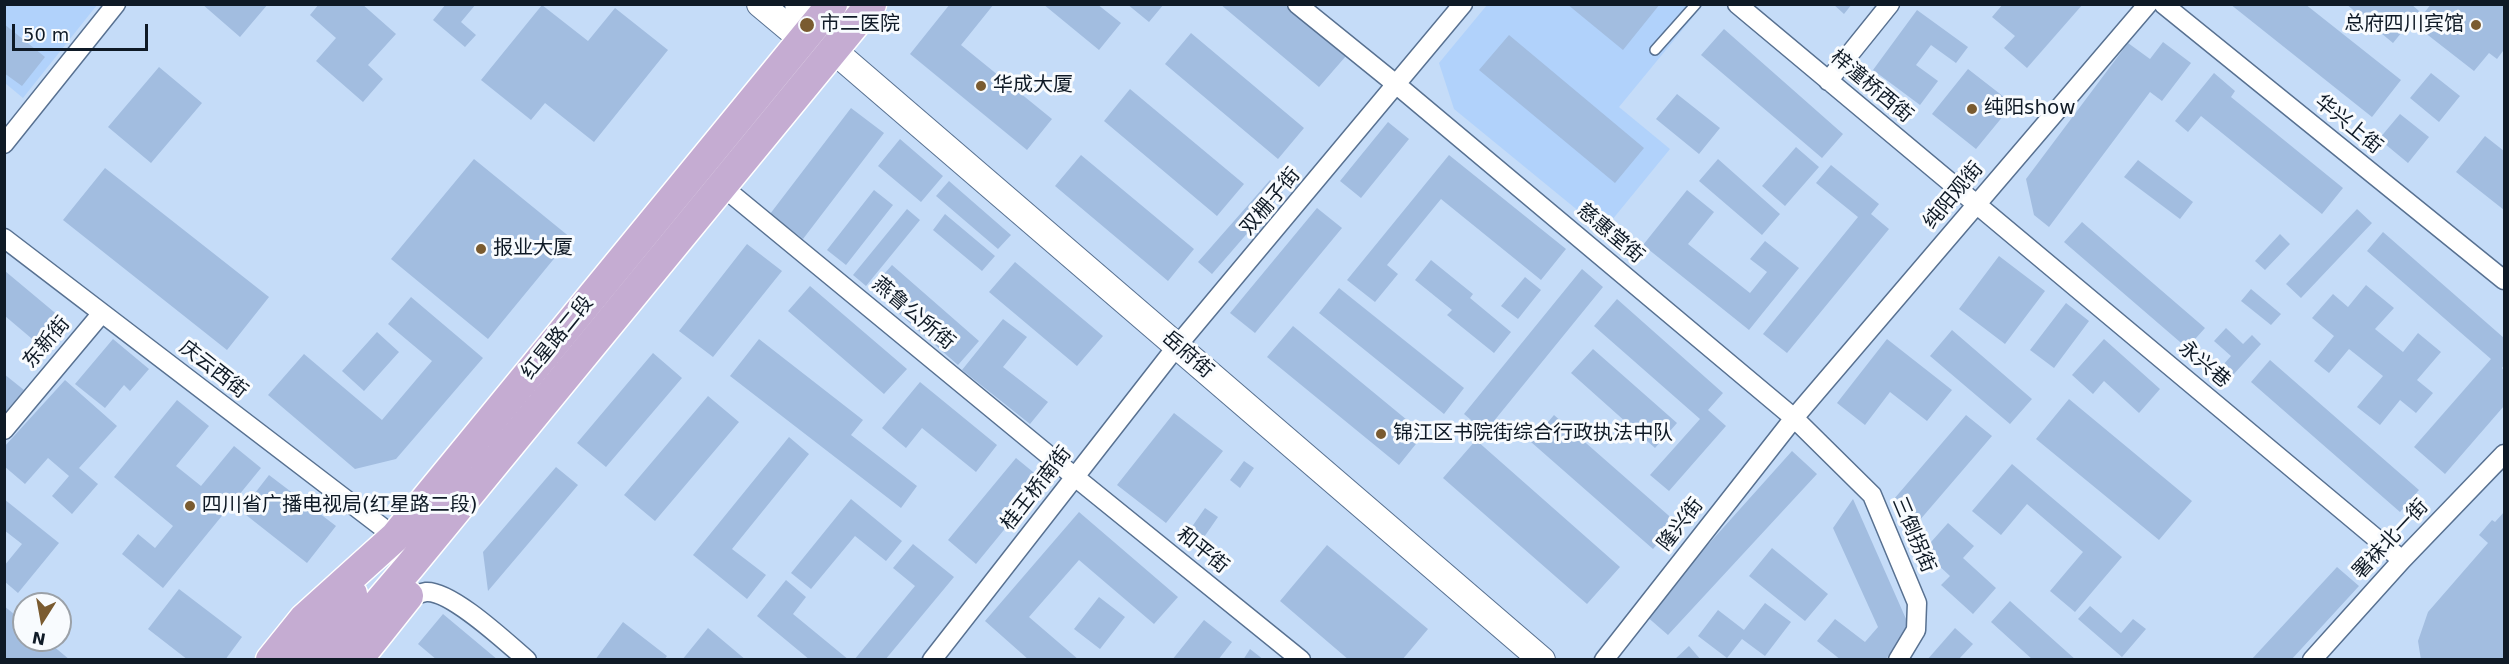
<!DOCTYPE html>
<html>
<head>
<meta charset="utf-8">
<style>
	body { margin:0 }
	#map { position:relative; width:2509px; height:664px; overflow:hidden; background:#c5dcf8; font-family:"DejaVu Sans",sans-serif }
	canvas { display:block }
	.frame { position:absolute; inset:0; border:6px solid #0f1a26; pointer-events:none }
	.north { position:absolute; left:12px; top:592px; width:60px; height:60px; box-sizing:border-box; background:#f8fbfe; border:2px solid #9ba1a8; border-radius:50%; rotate:191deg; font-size:16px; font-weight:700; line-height:24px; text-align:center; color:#0f1a26 }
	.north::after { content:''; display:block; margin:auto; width:21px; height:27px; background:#7a5b30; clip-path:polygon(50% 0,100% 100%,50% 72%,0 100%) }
	.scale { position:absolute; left:12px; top:24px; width:136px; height:27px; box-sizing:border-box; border:3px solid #0f1a26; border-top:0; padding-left:8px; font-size:18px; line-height:21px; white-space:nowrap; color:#0f1a26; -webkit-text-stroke:4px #f8fbfe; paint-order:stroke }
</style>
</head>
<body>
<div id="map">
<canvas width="2509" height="664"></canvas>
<div class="frame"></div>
<div class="north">N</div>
<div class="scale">50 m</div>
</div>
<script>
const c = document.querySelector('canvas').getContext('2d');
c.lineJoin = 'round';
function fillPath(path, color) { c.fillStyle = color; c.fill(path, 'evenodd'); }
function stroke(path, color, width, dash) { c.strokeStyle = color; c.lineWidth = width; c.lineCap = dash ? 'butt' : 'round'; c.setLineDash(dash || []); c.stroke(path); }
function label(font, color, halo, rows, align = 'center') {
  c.font = font + ' "DejaVu Sans","Noto Sans SC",sans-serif'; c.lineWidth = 6; c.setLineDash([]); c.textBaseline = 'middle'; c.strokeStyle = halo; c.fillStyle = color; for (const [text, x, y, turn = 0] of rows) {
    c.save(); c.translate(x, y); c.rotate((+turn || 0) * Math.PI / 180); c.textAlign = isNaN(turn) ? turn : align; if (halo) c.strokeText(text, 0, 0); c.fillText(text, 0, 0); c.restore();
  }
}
const built = new Path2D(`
	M1700,4L1702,6L1619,107L1670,149L1603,231L1454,109L1439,63L1487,5Z
	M4,5H97L23,98L5,83Z`);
const building = new Path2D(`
	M202,4H268L240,37Z
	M319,4H362L396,34L368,65L383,79L363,102L316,61L336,38L310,15Z
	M446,4H476L461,22L476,35L465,47L433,20Z
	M950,4H994L961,45L1052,119L1027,150L910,54Z
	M1043,4H1097L1121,23L1099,50Z
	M1127,4H1164L1149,22Z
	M1220,4H1284L1346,56L1319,87Z
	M1567,4H1660L1623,50Z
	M1833,4H1852L1844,14Z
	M2003,4H2083L2027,68L2004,48L2015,36L1992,17Z
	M2230,4H2305L2401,80L2372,117Z
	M2346,4H2411L2419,11L2393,43Z
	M2431,4H2504V52L2503,51L2497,59L2489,53L2474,71L2415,25Z
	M542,5L588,41L615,8L668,50L594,142L545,103L531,120L481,80Z
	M1917,10L1968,47L1956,63L1931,45L1916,65L1938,81L1920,105L1873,70Z
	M4,24L45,57L22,86L4,73Z
	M1724,29L1843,134L1822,158L1701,55Z
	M1191,33L1304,128L1278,159L1165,64Z
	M1509,35L1644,148L1615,183L1479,70Z
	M2163,42L2191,63L2162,101L2150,92L2049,227L2034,215L2026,179L2128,43L2150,59Z
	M159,67L202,103L151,163L108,127Z
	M1968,69L2013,104L1976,149L1932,114Z
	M2214,73L2235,91L2231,97L2343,188L2322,214L2201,116L2188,132L2175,121Z
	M2431,73L2460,96L2439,122L2410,98Z
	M1130,89L1244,184L1217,216L1104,121Z
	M1677,94L1720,128L1699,154L1656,119Z
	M851,108L884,133L803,239L770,214Z
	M2400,114L2429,137L2408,163L2379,139Z
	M1388,122L1409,139L1361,198L1340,181Z
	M2485,136L2504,151V210L2456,172Z
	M900,139L943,176L921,202L878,166Z
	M1796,147L1819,167L1785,206L1762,186Z
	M1081,155L1194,249L1168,281L1055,186Z
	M1449,155L1566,249L1541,280L1441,199L1387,265L1398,274L1375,302L1347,280Z
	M474,159L571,238L488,339L391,259Z
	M1718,159L1780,214L1762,235L1699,181Z
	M2138,160L2193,202L2180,219L2124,177Z
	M1831,165L1879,204L1871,214L1889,229L1787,353L1763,334L1858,217L1816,183Z
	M105,168L269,297L227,350L63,220Z
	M1270,180L1283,192L1212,274L1198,262Z
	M949,181L1011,235L998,249L936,196Z
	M874,190L893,205L846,265L827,250Z
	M1687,190L1714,212L1688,244L1750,293L1767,272L1750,259L1765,241L1799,268L1749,330L1643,245Z
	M1317,208L1342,228L1255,333L1230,313Z
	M907,209L920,220L866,286L853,275Z
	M2357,209L2372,223L2301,298L2286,284Z
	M945,214L995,256L982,271L933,230Z
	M2082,222L2205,328L2187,348L2064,242Z
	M2383,232L2504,338V365L2502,368L2504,371V406L2445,474L2414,447L2491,359L2367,251Z
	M2280,234L2290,244L2265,270L2255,261Z
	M747,244L782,271L713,357L679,331Z
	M1999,256L2045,291L2005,344L1959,309Z
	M1431,260L1473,294L1470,298L1511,332L1494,353L1447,315L1452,310L1415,280Z
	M1015,262L1103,336L1077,366L989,292Z
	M892,265L979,341L958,365L871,289Z
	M1582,269L1603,287L1485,432L1464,414Z
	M5,271L66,322L44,349L5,316Z
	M1525,277L1541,290L1518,319L1501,306Z
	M2366,285L2394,308L2375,329L2403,352L2418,333L2441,352L2417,380L2433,393L2416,413L2400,400L2380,425L2357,407L2383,376L2349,349L2329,373L2314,361L2334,336L2312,318L2333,294L2348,307Z
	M810,286L907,369L884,394L788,311Z
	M1339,288L1464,388L1444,414L1319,313Z
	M2251,289L2281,314L2271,325L2241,301Z
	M411,297L483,358L396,459L355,469L268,395L304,354L382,420L432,361L388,324Z
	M1617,299L1723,393L1708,410L1726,426L1669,491L1650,475L1700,419L1594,326Z
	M2066,303L2089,321L2054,368L2030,350Z
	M1003,319L1027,337L1003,367L1048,402L1030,424L962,370Z
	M1293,326L1424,434L1399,465L1267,357Z
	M2226,328L2243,344L2252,335L2261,344L2233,375L2222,366L2231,356L2214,341Z
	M1952,330L2032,399L2010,424L1930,356Z
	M377,332L399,352L364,391L342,371Z
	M113,339L149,369L130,391L124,385L105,408L75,384Z
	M759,339L863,420L851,435L917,486L901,508L730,376Z
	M1887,339L1952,390L1927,421L1890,392L1865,425L1837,403Z
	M2104,339L2160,389L2139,413L2104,381L2093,394L2072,375Z
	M1593,349L1677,423L1655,448L1571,373Z
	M653,353L682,378L606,467L577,443Z
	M2270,360L2419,490L2400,512L2251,382Z
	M4,374L24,390L4,414Z
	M65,380L117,426L79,468L98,484L72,514L52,496L69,476L48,458L25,484L4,466V447Z
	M920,382L997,445L976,472L922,428L906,448L882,428Z
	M708,396L739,422L655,521L624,495Z
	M2069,399L2192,501L2159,540L2036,439Z
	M177,400L209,426L176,466L201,486L234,446L261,468L163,588L122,554L138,534L155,548L173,526L114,477Z
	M1174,413L1223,451L1166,523L1117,485Z
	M1554,415L1676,522L1653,549L1531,442Z
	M1966,415L1992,436L1919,521L1894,499Z
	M789,437L809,454L732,549L766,575L747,599L693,555Z
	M1476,440L1620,567L1587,604L1443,478Z
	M1792,451L1817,474L1668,635L1645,615Z
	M1016,458L1044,481L976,564L948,540Z
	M1244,461L1254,468L1240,488L1230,480Z
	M2012,464L2122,557L2075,612L2050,591L2083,552L2027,504L2001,535L1972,511Z
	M556,467L578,485L488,591L483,552Z
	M269,475L336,526L307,563L241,511Z
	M4,499L59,543L18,593L4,581V566L22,544L4,530Z
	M851,499L902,541L886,561L855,536L811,589L791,573Z
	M1853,499L1910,628L1885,660H1841L1817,641L1835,619L1865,642L1878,627L1833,528Z
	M1205,508L1218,517L1202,540L1189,531Z
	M1079,512L1178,597L1154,624L1079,560L1029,617L1079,660H1029L985,621Z
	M2504,512V660H2421L2418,641L2428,612L2488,543L2479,535L2492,520L2495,522Z
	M1948,523L1974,546L1963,558L1996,588L1973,614L1941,585L1950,576L1923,551Z
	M913,544L954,577L885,660H854L915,586L893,568Z
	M1327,545L1428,629L1402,660H1349L1280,601Z
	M1772,548L1828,594L1805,621L1749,576Z
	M2337,567L2359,586L2291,660H2251Z
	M786,580L806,597L793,614L849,660H810L757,616Z
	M179,589L242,637L225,660H188L148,629Z
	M1099,597L1125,617L1100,649L1074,629Z
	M2010,601L2076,660H2033L1991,622Z
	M1765,603L1791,622L1765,656L1742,639L1727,658L1698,636L1718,610L1744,630Z
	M4,606L24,622V640H46L70,660H4Z
	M2090,606L2121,633L2133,619L2146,629L2122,657L2078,619Z
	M443,614L498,660H437L418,644Z
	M1204,620L1232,642L1218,660H1172Z
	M623,622L667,656L664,660H595Z
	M708,628L746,660H682Z
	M1955,628L1973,644L1958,660H1927Z
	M1689,646L1701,660H1674Z
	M1250,649L1264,660H1243Z`);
const lane = new Path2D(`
	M1655,50L1696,4`);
const street = new Path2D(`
	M1297,4L1397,85L1794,418L1872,495L1917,603L1916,630L1898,660
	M1737,4L2402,560
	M2163,4L2504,280
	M1828,81L1890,4
	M4,144L116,4
	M723,187L1075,477L1301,660
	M4,238L395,537
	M4,430L102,313
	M402,606C409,599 417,593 426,592C451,590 507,643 527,660
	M932,660L1177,346L1463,4
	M1604,660L1794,418L2148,4
	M2312,660L2402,560L2504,454`);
const secondary = new Path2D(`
	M760,4L803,40L821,46
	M798,4L818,21L833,50L1542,660`);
const primary = new Path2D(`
	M271,660L304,619L395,537L832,4
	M299,660L352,594
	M330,660L410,566L871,4
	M357,660L408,596`);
const markers = [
	[807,25,8,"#7a5b30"],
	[2476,25,6,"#7a5b30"],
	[981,86,6,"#7a5b30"],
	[1972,109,6,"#7a5b30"],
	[481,249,6,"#7a5b30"],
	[1381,434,6,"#7a5b30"],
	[190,506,6,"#7a5b30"]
];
const poiNames = [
	["市二医院",820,25],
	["总府四川宾馆",2464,25,"right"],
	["华成大厦",993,86],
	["纯阳show",1984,109],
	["报业大厦",493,249],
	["锦江区书院街综合行政执法中队",1393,434],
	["四川省广播电视局(红星路二段)",202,506]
];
const streetNames = [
	["梓潼桥西街",1871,87,40],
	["华兴上街",2348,125,39],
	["纯阳观街",1954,196,-50],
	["双栅子街",1271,202,-50],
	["慈惠堂街",1610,234,40],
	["燕鲁公所街",913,314,40],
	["红星路二段",558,338,-51],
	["东新街",47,343,-50],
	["岳府街",1187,355,41],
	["永兴巷",2204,365,40],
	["庆云西街",213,370,38],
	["桂王桥南街",1037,489,-52],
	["隆兴街",1681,525,-52],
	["三倒拐街",1913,535,67],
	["署袜北一街",2391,540,-47],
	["和平街",1202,551,39]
];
fillPath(built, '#b1d2fb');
fillPath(building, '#a2bde0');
stroke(lane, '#587191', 12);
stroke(street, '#587191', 21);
stroke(secondary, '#587191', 28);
stroke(primary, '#fff', 33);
stroke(lane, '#fff', 9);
stroke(street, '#fff', 18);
stroke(secondary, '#fff', 26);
stroke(primary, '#c5acd2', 30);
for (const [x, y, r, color] of markers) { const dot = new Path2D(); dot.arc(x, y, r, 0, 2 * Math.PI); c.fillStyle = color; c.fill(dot); stroke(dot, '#f8fbfe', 2); }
label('20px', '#0f1a26', '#f8fbfe', poiNames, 'left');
label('20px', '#0f1a26', '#f8fbfe', streetNames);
</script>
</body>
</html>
